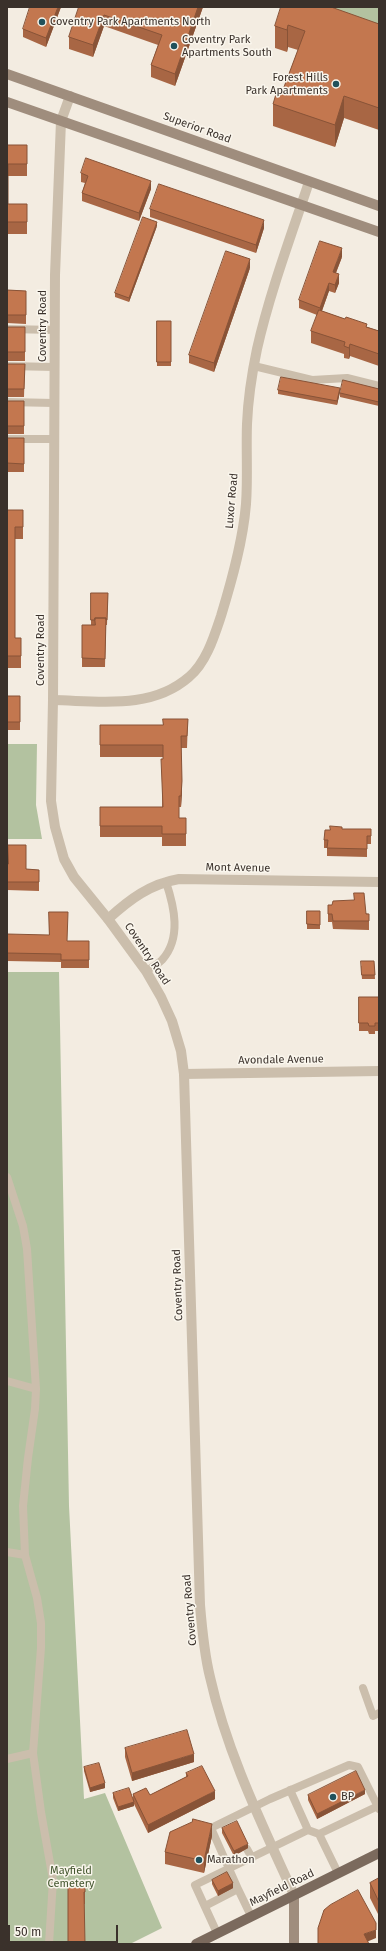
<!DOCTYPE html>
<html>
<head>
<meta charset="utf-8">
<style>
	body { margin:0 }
	#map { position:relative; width:386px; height:1951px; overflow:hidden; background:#f3ece1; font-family:"Fira Sans",sans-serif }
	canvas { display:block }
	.frame { position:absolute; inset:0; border:8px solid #3a312b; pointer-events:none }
	.scale { position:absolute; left:8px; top:1925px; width:110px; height:18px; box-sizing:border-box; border:2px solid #3a312b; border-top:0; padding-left:5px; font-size:12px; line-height:14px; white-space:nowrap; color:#3a312b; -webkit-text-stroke:3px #faf6ed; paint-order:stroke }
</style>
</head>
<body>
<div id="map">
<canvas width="386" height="1951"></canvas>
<div class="frame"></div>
<div class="scale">50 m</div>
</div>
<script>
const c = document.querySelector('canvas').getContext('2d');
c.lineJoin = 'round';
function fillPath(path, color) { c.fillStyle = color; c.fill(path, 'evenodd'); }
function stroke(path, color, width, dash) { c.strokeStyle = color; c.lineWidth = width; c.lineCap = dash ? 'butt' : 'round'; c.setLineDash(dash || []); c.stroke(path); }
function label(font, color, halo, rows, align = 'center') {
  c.font = font + ' "Fira Sans",sans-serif'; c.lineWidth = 3; c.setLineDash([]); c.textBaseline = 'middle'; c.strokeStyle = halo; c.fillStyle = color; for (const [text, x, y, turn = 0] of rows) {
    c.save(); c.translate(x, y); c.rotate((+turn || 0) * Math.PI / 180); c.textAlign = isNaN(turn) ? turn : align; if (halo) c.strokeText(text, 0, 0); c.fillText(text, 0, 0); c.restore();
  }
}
const green = new Path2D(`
	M324,7H379V36Z
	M7,744H37L36,805L42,839H7Z
	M7,972H59L69,1506L84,1799L105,1793L162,1928L130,1944H7Z`);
const service = new Path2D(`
	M7,329L55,330
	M7,366L54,367
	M254,366L312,380L347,378L379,386
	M7,402L54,403
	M7,439H54
	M146,971C151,968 158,964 162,960C182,938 174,906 166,882
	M7,1177L23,1226L27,1249L36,1389L35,1409L28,1458L23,1506L25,1555L37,1598L41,1623V1648L33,1753L41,1812L53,1880L49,1944
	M7,1381L36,1389
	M7,1552L25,1555
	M363,1688L373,1716L379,1713
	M7,1759L33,1753
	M308,1830L319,1834L338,1873
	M319,1834L378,1806
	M247,1849L252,1858
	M238,1889L251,1916
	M205,1906L238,1889L211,1828L270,1799L349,1765L358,1767L379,1809
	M217,1933L195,1885L308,1830L290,1790`);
const minor = new Path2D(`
	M53,700C100,701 151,710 189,677C206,663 214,637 221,616C232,580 243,541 246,504C248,477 246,451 247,424C248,399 252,373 257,349C270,292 291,236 309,182
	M108,919C130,899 150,884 179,879L379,882
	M184,1074L379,1071`);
const tertiary = new Path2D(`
	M70,96L61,121L55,275L53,700L51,801L55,827L64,859L74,877L108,919L146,971L161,997L172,1021L181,1051L184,1074L200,1605C202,1629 204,1653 210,1677C227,1753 262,1824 294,1895`);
const secondary = new Path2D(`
	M7,74L379,206
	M7,102L379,232
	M294,1895V1944`);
const primary = new Path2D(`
	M196,1944L379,1853`);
const wall = new Path2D(`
	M61,7L46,47L23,37V29Z
	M79,7H203L175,86L151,77V65L158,45L104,26L93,57L69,49V37Z
	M281,7L379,24V130L344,118L335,147L273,126V104L281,95L298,50L288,47L287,52L275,48V26Z
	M7,145H27V176H8V204H27V234H7Z
	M81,173L151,189L139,221L82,201V193L85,183L81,182Z
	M150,209L264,228L256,253L150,217Z
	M157,226L129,302L115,297V293Z
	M342,257L336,273L339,283L335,293L329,291L322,311L379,331V366L350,356L349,359L344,358V354L311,343V331L317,315L299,308V300Z
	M250,268L214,372L189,363V355Z
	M7,290L26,291V324L7,323Z
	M157,321H171V366H157Z
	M7,327H25V361H7Z
	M7,364H25L24,397H7Z
	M379,389V406L340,397V393Z
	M278,390L340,392L337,405L278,394Z
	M7,401H24V434H7Z
	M7,438H24V472H7Z
	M7,510H23V539H15V638H21V668H7Z
	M91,593H108L107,625H106L105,667H82V625H95H91Z
	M7,696H20V730H7Z
	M188,719L187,748H181L182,792L181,807H179V818H186V846H162V837H100V807H162L163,759V757H100V725H163Z
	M342,829H371V844H367V857L327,856V848H324V840L330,830Z
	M7,864L26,869L39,870V891L7,890Z
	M328,905L369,914V930L333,929L332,922H328Z
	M307,911H320V929H307Z
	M7,934L67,941H89V968H61V962L7,961Z
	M374,961L375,979H362L361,966Z
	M359,997H379V1031H375V1034H369L368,1031H359Z
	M125,1748L194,1762L132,1781L125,1757Z
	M84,1767L105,1788L90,1792L84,1771Z
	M186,1773L215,1799L148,1833L134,1804V1806L118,1811L113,1798V1793L133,1799V1794L150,1795L186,1777Z
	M365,1794L317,1819L308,1800V1795Z
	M222,1828L248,1848L234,1856L222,1833Z
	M212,1836L204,1873L165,1864V1852Z
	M379,1878V1916L370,1898V1883Z
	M212,1880L233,1888L218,1896L212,1884Z
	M85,1882V1904H84L68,1944Z`);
const shadedWall = new Path2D(`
	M58,7H61L46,47V38Z
	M198,7H203L175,86V74Z
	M104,15V26L93,57V45Z
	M288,25V47L287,52V30Z
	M344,96V118L335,147V125Z
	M151,181V189L139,221V213Z
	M264,220V228L256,253V245Z
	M157,222V226L129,302V298Z
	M342,248V257L333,280V272Z
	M250,259V268L214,372V363Z
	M339,274V283L335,293V285Z
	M329,283V291L320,316V308Z
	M350,344V356L349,359V348Z
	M340,388V392L337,405V401Z
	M182,781V792L181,807V796Z
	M194,1754V1762L132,1781V1773Z
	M105,1783V1788L90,1792V1788Z
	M365,1790V1794L317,1819V1814Z
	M215,1791V1799L148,1833V1825Z
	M134,1802V1806L118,1811V1807Z
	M212,1824V1836L204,1873V1861Z
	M248,1844V1848L234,1856V1851Z
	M233,1883V1888L218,1896V1891Z
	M376,1930V1938L364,1943V1934Z`);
const building = new Path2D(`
	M30,7H58L46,38L23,29Z
	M79,7H198L175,74L151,65L162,35L104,15L93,45L69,37Z
	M281,7H331L379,24V108L344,96L335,125L273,104L276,94L281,95L305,31L288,25L287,30L275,26Z
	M7,145H27V164H8V204H27V222H7Z
	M86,158L151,181L139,213L82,193L88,176L81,173Z
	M159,184L264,220L256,245L150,209Z
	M143,217L157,222L129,298L115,293Z
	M320,241L342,248L333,272L339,274L335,285L329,283L320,308L299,300Z
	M226,251L250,259L214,363L189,355Z
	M7,290L26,291V315H7Z
	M319,310L345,319L346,317L367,324L366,327L379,331V354L350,344L349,348L344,346L345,342L311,331Z
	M157,321H171V362H157Z
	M7,327H25V352H7Z
	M7,364H25L24,389H7Z
	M281,377L340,388L337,401L278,390Z
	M343,380L379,389V402L340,393Z
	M7,401H24V426H7Z
	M7,438H24V464L7,463Z
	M7,510H23V527H15V638H21V656H7Z
	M91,593H108L107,620H106V618H95V620H91Z
	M95,618H106L105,659L82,658V625H95Z
	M7,696H20V722H7Z
	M163,719H188L187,736H181L182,781L181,796H179V818H186V834H162V826H100V807H163L161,759H163V745H100V725H163Z
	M330,826L342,827V829H371V836H367V849L327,848L328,840H324L325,830H330Z
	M8,845H26V869L39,870V882H7V864H8Z
	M354,893H364L366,914H369V921H333L332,914H328V905H332L333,901L354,900Z
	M307,911H320V925L307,924Z
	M49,912H68L67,941H89V960H61V954L7,953V934L49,935Z
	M361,961H374L375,975H362Z
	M359,997H379V1023H375V1026H369L368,1023H359Z
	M187,1730L194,1754L132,1773L125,1748Z
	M99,1763L105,1783L90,1788L84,1767Z
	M202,1766L215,1791L148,1825L133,1794L146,1788L150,1795L188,1776L186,1773Z
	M356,1771L365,1790L317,1814L308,1795Z
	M129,1788L134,1802L118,1807L113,1793Z
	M193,1819L212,1824L204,1861L165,1852L170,1832L192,1822Z
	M237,1821L248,1844L234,1851L222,1828Z
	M227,1872L233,1883L218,1891L212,1880Z
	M379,1878V1902L370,1883Z
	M85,1882V1892H84L85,1944H68V1883Z
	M358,1890L376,1923V1930L364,1934L369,1944H318V1928L324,1910L330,1905Z`);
const markers = [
	[42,22,4,"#21515b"],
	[174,46,4,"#21515b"],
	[336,84,4,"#21515b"],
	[333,1797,4,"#21515b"],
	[199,1860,4,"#21515b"]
];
const poiNames = [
	["Coventry Park Apartments North",50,22],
	["Coventry Park",182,40],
	["Apartments South",182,53],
	["Forest Hills",328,78,"right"],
	["Park Apartments",328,91,"right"],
	["BP",341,1797],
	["Marathon",207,1860]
];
const streetNames = [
	["Superior Road",197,128,20],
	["Coventry Road",43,326,-90],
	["Luxor Road",232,501,-85],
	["Coventry Road",41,650,-90],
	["Mont Avenue",238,868,1],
	["Coventry Road",147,954,56],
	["Avondale Avenue",281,1060,-1],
	["Coventry Road",178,1285,-92],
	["Coventry Road",190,1610,-95],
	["Mayfield Road",282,1888,-26]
];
const parkNames = [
	["Mayfield",71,1871],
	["Cemetery",71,1884]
];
fillPath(green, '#b3c2a0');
stroke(service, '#cbbeac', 8);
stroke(minor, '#cbbeac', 10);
stroke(tertiary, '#cbbeac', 10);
stroke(secondary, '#9f8d7d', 10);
stroke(primary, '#7b6a5d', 10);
fillPath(wall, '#a86644');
fillPath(shadedWall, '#885337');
fillPath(building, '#c3774f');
stroke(building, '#885337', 1);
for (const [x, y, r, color] of markers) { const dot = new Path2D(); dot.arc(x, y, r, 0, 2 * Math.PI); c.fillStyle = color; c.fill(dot); stroke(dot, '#faf6ed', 1.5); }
label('11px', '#3a312b', '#faf6ed', poiNames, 'left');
label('11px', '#3a312b', '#faf6ed', streetNames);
label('11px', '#44572f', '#faf6ed', parkNames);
</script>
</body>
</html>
